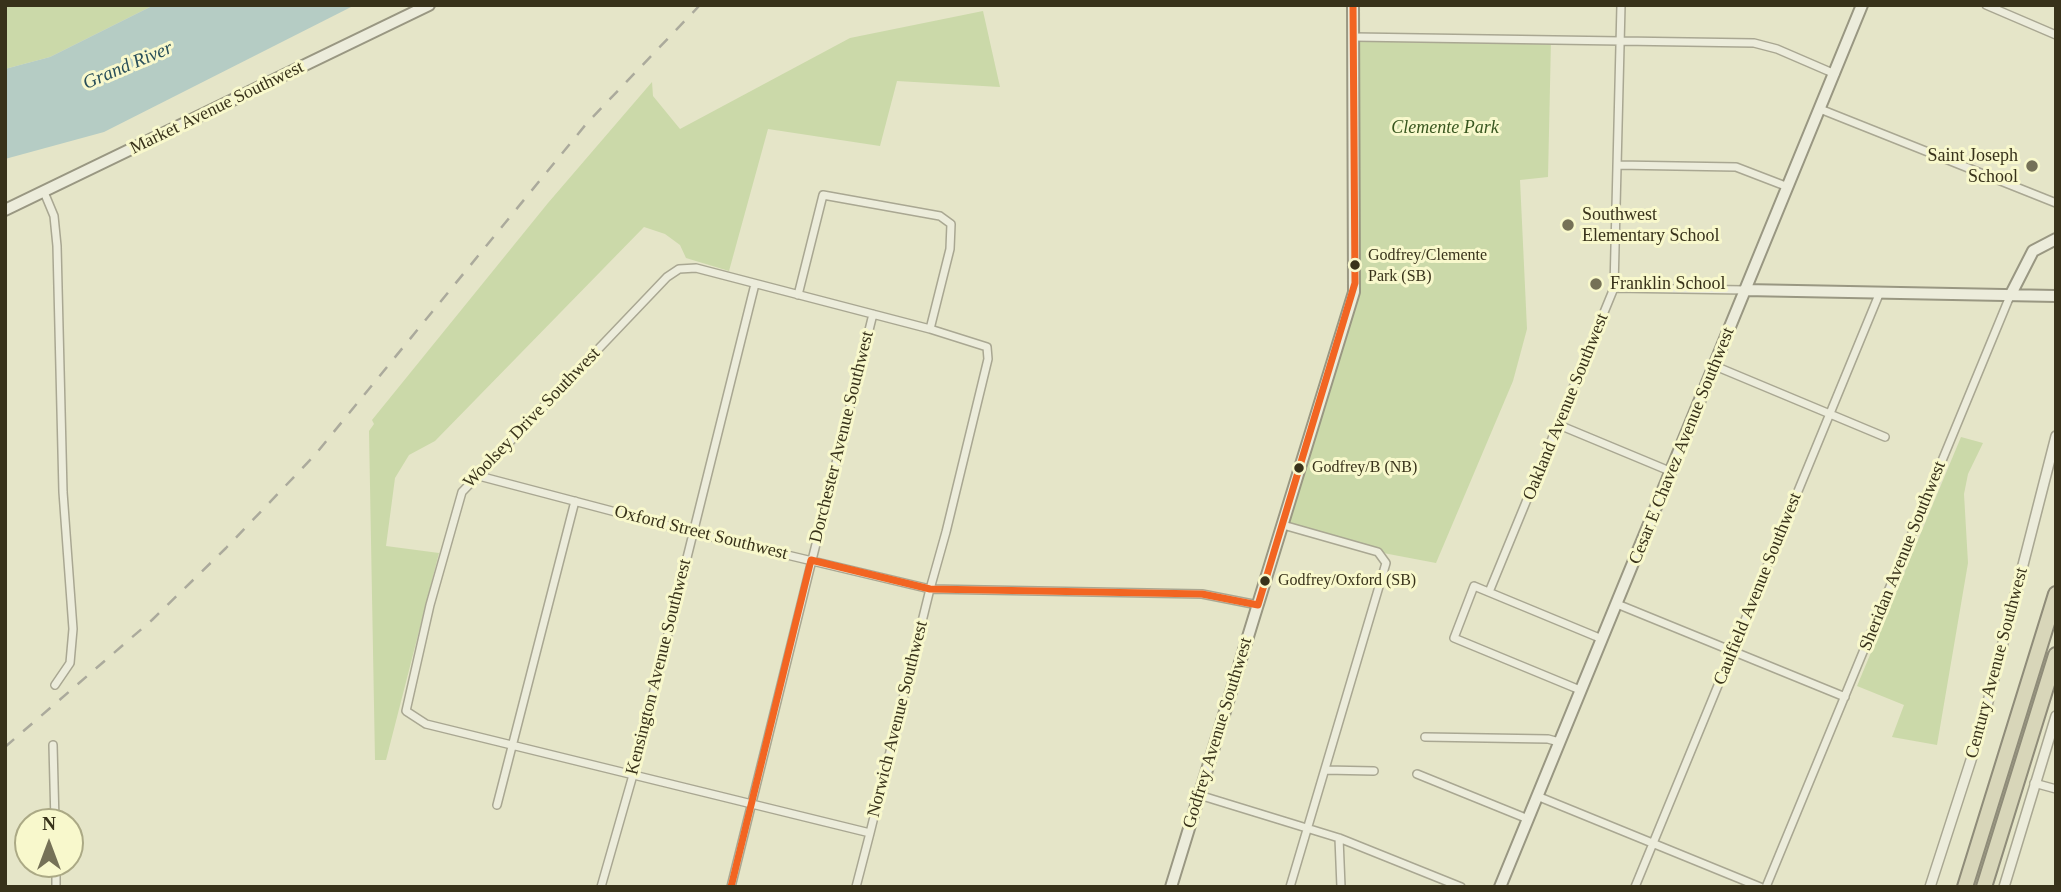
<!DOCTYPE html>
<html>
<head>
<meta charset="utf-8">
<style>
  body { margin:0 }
  #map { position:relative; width:2061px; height:892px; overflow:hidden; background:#e5e5c8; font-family:"Times New Roman",serif }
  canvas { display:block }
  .frame { position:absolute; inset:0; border:7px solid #38321a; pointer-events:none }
  .north { position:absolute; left:14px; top:808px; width:70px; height:70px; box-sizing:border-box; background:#f8f8cc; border:2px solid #aba985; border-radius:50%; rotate:0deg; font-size:19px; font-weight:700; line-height:28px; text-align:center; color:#38321a }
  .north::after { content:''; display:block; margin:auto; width:24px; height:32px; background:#757157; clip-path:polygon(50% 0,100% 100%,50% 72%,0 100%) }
</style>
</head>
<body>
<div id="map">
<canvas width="2061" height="892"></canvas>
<div class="frame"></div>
<div class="north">N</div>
</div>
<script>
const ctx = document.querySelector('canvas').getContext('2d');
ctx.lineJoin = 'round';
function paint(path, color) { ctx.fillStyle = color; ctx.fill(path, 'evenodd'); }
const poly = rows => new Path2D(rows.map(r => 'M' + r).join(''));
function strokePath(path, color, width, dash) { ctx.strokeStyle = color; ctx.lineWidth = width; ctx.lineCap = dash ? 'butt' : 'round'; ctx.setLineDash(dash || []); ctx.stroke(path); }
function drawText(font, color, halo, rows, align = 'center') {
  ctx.font = font + ' "Times New Roman",serif'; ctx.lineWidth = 6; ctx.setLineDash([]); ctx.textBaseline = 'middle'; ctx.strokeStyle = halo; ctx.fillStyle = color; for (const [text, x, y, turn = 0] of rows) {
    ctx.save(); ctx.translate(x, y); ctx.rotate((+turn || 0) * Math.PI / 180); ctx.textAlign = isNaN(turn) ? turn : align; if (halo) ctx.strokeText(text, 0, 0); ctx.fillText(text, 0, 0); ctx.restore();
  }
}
paint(poly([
  [5,5,154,5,50,57,5,69],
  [983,11,1000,87,897,81,880,146,768,129,729,271,686,258,680,245,665,234,644,227,435,441,409,455,395,478,386,546,439,553,386,760,375,760,369,431,374,424,372,420,548,203,652,82,653,96,680,129,850,38],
  [1354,37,1551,40,1548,177,1520,180,1527,329,1513,381,1436,563,1378,552,1283,525,1354,292],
  [1961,437,1983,443,1968,474,1964,494,1968,563,1937,745,1892,737,1904,705,1857,686]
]), '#cbd9a9');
paint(poly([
  [154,5,355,5,104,132,5,159,5,69,50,57]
]), '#b5ccc4');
const minor = poly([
  [1986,5,2056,35],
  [1354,37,1754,43,1777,49,1835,74],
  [1820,109,2056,203],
  [1617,165,1736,167,1788,187],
  [44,192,54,216,57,246,63,492,73,629,70,663,55,685],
  [1614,288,1745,290],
  [798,295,823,195,940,216,951,224,950,249,930,329],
  [1715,366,1885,437],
  [1559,425,1672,472],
  [479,476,703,535,930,589,1202,594,1258,605],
  [1283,525,1378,552,1386,563,1290,887],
  [1489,592,1614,288,1621,5],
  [1617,604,1845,697],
  [1580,690,1454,638,1474,586,1602,639],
  [1425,737,1548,739,1559,742],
  [53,745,55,822],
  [1325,770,1374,771],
  [1417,774,1528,819],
  [2034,783,2056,789],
  [1199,795,1339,838,1461,887],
  [1537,796,1760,887],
  [497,805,575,501],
  [1339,838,1341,887],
  [56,864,56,887],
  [601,887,633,775,755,284],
  [731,887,873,314],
  [856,887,870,833,930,589,946,532,988,359,987,347,930,329,696,268,679,269,667,277,462,492,430,605,406,711,426,724,870,833],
  [1635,887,1880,292],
  [1766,887,2010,296]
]);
const tertiary = poly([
  [1930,887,1981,729,2056,436],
  [2004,887,2056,716]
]);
const secondary = poly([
  [5,210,429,5],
  [1745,290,2056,296],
  [2010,296,2033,251,2056,239],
  [1171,887,1354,292,1353,5],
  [1500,887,1862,5]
]);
const motorway = poly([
  [1965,887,2056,594],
  [1984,887,2056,655]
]);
strokePath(minor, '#a9a792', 10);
strokePath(tertiary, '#a9a792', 12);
strokePath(secondary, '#999782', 14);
strokePath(motorway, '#8f8c79', 18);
strokePath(minor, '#ececdb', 7);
strokePath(tertiary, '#ececdb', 9);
strokePath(secondary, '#ececdb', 10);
strokePath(motorway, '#d8d6b9', 14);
strokePath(poly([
  [5,747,152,620,226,548,314,456,587,123,700,5]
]), '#abaa9c', 2.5, [12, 12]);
strokePath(poly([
  [731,887,811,560,930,589,1202,594,1258,605,1355,283,1353,5]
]), '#f26522', 7);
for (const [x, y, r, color] of [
  [2032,166,7,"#757157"],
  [1568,225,7,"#757157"],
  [1355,265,6,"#38321a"],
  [1596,284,7,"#757157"],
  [1299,468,6,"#38321a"],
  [1265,581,6,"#38321a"]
]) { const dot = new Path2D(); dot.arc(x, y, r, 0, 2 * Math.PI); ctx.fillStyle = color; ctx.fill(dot); strokePath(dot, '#f8f8cc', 2.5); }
drawText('16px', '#38321a', '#f8f8cc', [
  ["Godfrey/Clemente",1368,256],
  ["Park (SB)",1368,277],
  ["Godfrey/B (NB)",1312,468],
  ["Godfrey/Oxford (SB)",1278,581]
], 'left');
drawText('18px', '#38321a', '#f8f8cc', [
  ["Market Avenue Southwest",217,108,-26],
  ["Oakland Avenue Southwest",1566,407,-68],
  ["Woolsey Drive Southwest",532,418,-46],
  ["Dorchester Avenue Southwest",842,437,-76],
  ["Cesar E Chavez Avenue Southwest",1682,446,-68],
  ["Oxford Street Southwest",701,533,14],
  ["Sheridan Avenue Southwest",1903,556,-68],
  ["Caulfield Avenue Southwest",1758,589,-68],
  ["Century Avenue Southwest",1997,663,-75],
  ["Kensington Avenue Southwest",659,667,-76],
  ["Norwich Avenue Southwest",898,719,-76],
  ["Godfrey Avenue Southwest",1218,733,-73]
]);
drawText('italic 18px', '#38561f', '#f8f8cc', [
  ["Clemente Park",1445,128]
]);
drawText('18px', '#38321a', '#f8f8cc', [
  ["Saint Joseph",2018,156,"right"],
  ["School",2018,177,"right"],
  ["Southwest",1582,215],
  ["Elementary School",1582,236],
  ["Franklin School",1610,284]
], 'left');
drawText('italic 19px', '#284e59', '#f8f8cc', [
  ["Grand River",128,66,-23]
]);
</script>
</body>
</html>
